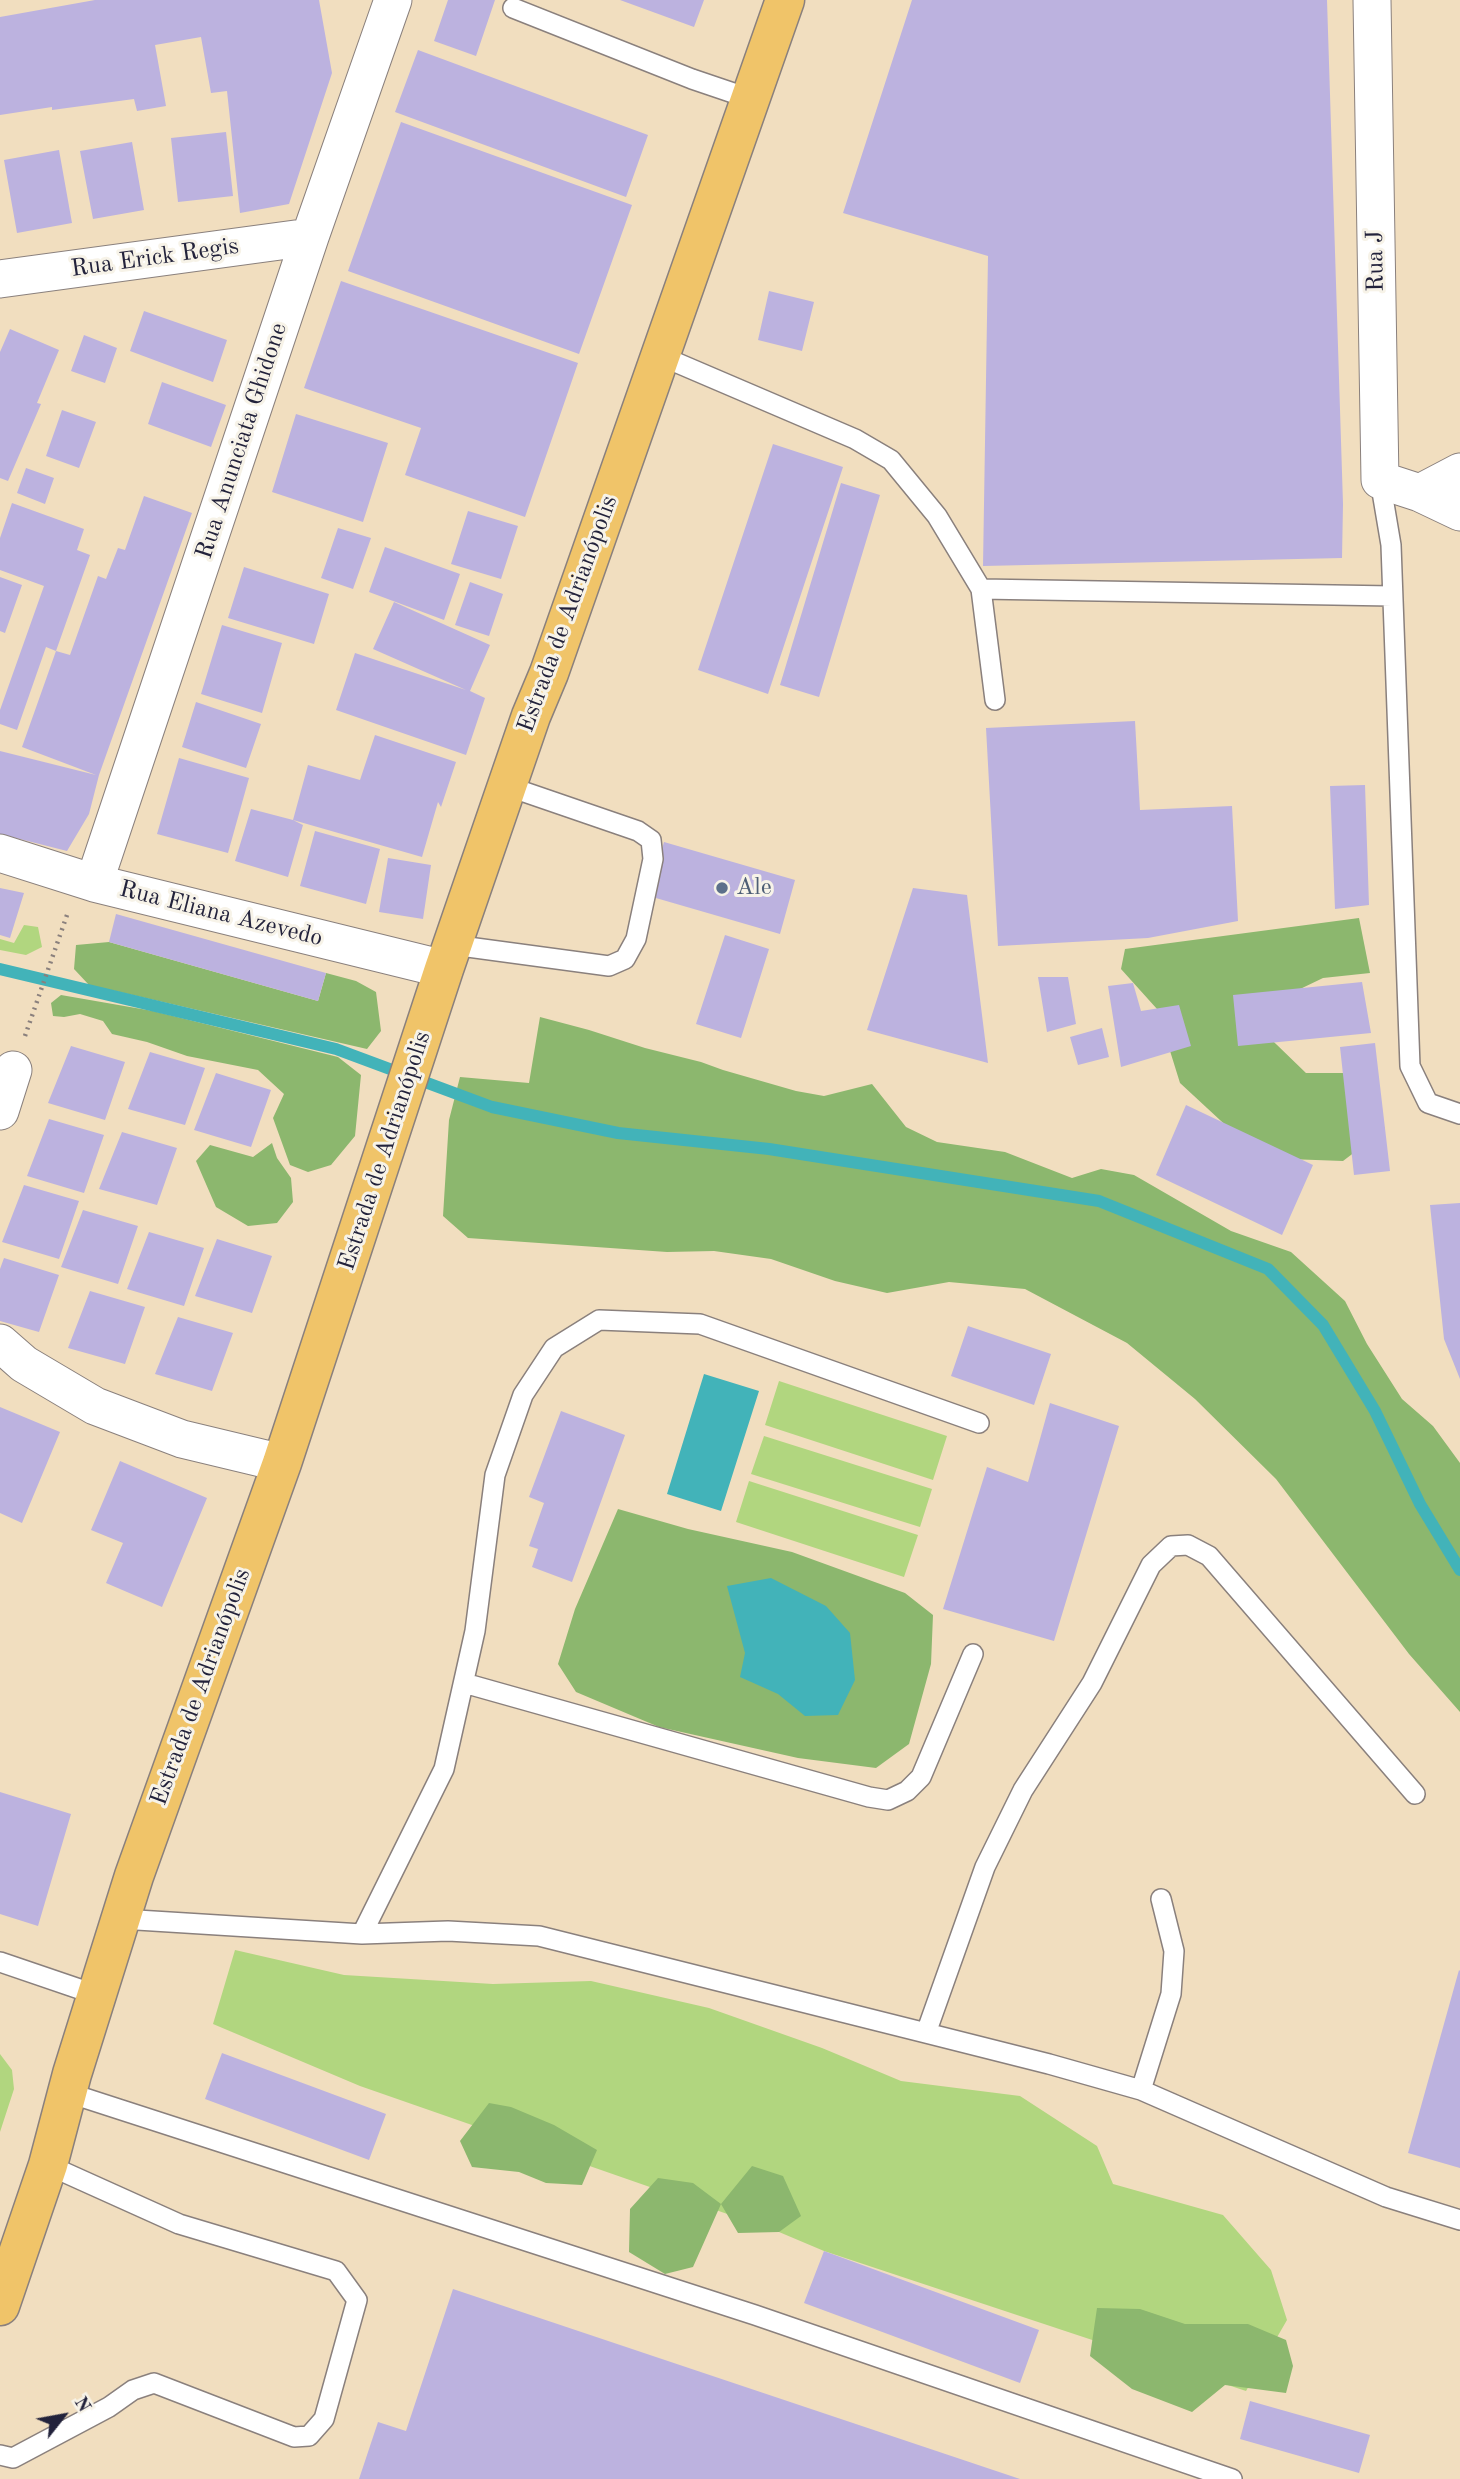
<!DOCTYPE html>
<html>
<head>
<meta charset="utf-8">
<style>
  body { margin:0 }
  #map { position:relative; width:1460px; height:2479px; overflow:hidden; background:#f1debf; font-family:"Old Standard TT",serif }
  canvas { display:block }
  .north { position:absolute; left:28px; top:2381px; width:70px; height:70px; -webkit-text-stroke:5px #f7f3e8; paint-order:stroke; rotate:59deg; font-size:19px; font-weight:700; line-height:28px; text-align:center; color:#22223b }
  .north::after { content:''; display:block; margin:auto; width:24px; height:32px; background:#22223b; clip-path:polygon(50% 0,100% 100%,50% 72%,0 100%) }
</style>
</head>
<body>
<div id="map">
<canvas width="1460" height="2479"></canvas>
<div class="north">N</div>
</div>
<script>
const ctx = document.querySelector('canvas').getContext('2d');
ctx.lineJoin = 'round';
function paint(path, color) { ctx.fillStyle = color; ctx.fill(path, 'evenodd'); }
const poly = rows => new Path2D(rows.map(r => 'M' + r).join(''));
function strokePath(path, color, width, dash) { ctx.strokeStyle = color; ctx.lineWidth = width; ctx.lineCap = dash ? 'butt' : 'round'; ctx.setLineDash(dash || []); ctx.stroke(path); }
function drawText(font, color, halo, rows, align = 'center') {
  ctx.font = font + ' "Old Standard TT",serif'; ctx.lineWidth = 6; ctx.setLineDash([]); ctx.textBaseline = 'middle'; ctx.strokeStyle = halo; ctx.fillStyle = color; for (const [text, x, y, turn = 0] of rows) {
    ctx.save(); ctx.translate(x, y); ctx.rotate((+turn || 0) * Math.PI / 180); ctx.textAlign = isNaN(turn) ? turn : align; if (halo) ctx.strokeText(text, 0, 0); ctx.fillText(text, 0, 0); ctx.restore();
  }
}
paint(poly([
  [24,925,38,927,42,947,26,955,0,950,0,939,14,943],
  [779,1381,947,1436,933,1480,765,1425],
  [764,1436,932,1489,920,1527,751,1474],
  [749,1481,918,1535,904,1577,736,1522],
  [235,1950,344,1975,493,1984,591,1981,709,2008,822,2048,901,2081,1020,2096,1097,2146,1113,2184,1223,2215,1271,2270,1287,2320,1246,2391,824,2251,779,2232,360,2086,213,2024],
  [0,2054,12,2070,14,2089,0,2132]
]), '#b1d67f');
paint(poly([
  [1359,918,1370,973,1323,978,1246,1015,1306,1073,1364,1073,1385,1129,1343,1161,1261,1158,1180,1083,1157,1009,1121,969,1125,949],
  [109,942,318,1001,326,973,356,981,376,992,381,1031,367,1049,89,985,74,969,76,945],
  [61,995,153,1011,338,1057,361,1075,355,1136,331,1165,308,1172,290,1165,273,1118,284,1094,258,1070,187,1056,147,1042,112,1034,103,1021,80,1014,64,1017,53,1016,51,1003],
  [540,1017,589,1030,645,1048,701,1062,723,1070,796,1091,824,1096,872,1084,906,1127,937,1142,1005,1152,1072,1178,1101,1169,1134,1175,1231,1231,1291,1252,1345,1301,1367,1344,1402,1399,1433,1426,1460,1463,1460,1712,1409,1654,1276,1479,1195,1399,1127,1343,1025,1289,949,1282,887,1293,835,1281,771,1259,714,1251,667,1252,468,1238,443,1216,449,1120,460,1077,529,1083],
  [272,1143,277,1158,291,1178,293,1202,277,1223,248,1226,216,1207,196,1161,210,1145,253,1157],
  [618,1509,688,1529,792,1552,905,1593,933,1615,931,1664,909,1744,876,1768,798,1758,659,1727,576,1692,558,1664,575,1609],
  [489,2103,511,2107,554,2125,597,2150,582,2185,546,2183,519,2172,472,2167,460,2141],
  [752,2166,783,2176,801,2216,779,2232,738,2233,721,2204,693,2267,665,2274,629,2252,630,2209,658,2178,693,2183,721,2204],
  [1097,2308,1140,2309,1185,2324,1248,2324,1286,2340,1293,2366,1286,2393,1225,2385,1192,2412,1132,2389,1090,2356]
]), '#8cb76e');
paint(poly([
  [704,1374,759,1391,721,1511,667,1494],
  [771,1578,826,1606,850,1633,855,1680,838,1715,805,1716,778,1694,740,1677,745,1653,727,1586]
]), '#42b3b9');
strokePath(poly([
  [0,969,336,1049,492,1107,618,1133,769,1149,1099,1201,1268,1269,1323,1325,1375,1411,1420,1504,1460,1570]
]), '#42b3b9', 12);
paint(poly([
  [95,0,319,0,332,73,289,204,240,213,227,91,211,93,201,37,155,45,166,106,137,111,134,99,52,110,52,107,0,115,0,17],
  [448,0,495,0,476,56,434,41],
  [620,0,704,0,694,27],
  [912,0,1327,0,1343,504,1342,558,983,566,988,256,843,213],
  [418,50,648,135,626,197,395,112],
  [401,122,632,205,579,354,348,271],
  [226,132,233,196,178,202,171,138],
  [132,142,144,210,93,219,80,151],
  [59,150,72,223,17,233,4,160],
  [341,281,578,363,525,517,405,475,421,428,304,388],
  [769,291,814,302,802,351,758,340],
  [144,311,227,340,213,382,130,351],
  [10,329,59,350,37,403,41,404,8,481,0,478,0,352],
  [84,335,117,348,105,383,71,371],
  [162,382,226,405,211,447,148,424],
  [62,410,96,422,79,468,46,456],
  [296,414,388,443,363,522,272,492],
  [773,444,843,467,768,694,698,670],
  [26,468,54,478,45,504,17,493],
  [841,483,880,495,819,697,780,685],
  [144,496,192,513,99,775,89,814,67,851,0,834,0,751,96,775,22,747,56,651,70,655,98,576,106,579,118,548,125,550],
  [12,503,84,529,77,550,90,555,56,651,46,647,17,730,0,724,0,710,44,586,0,570,0,538],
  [468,511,518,526,501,579,451,564],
  [338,528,371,538,353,589,321,578],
  [385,547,460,574,444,620,369,592],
  [244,567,329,594,314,644,228,618],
  [0,577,22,585,5,633,0,631],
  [470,582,503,594,489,636,455,625],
  [394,602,490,645,470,691,485,698,466,755,336,710,355,653,466,690,373,649],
  [222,625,282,643,262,713,201,694],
  [196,702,261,724,246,768,182,747],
  [1135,721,1140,810,1232,806,1238,921,1148,938,998,946,986,728],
  [375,735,456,762,441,807,438,802,422,857,293,820,303,825,288,877,235,861,251,809,293,820,308,765,360,780],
  [179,758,249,778,228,853,157,834],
  [1365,785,1369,905,1335,909,1330,786],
  [315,831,380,849,366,904,300,886],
  [664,842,795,880,780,934,649,896],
  [388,858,431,865,423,919,379,912],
  [0,888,24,893,10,938,0,935],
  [913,888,967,895,988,1063,867,1030],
  [116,914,326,973,318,1001,109,942],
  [725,935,769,949,741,1038,696,1024],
  [1038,977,1068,977,1076,1024,1047,1032],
  [1362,982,1371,1033,1238,1046,1233,995],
  [1133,983,1141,1011,1179,1005,1191,1046,1121,1067,1108,986],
  [1102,1028,1109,1057,1078,1065,1070,1037],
  [1375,1043,1390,1171,1354,1175,1340,1047],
  [71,1046,125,1062,105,1120,48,1103],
  [150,1052,205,1068,185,1125,128,1109],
  [216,1073,271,1090,251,1147,194,1130],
  [1186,1105,1313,1165,1282,1235,1156,1175],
  [49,1119,104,1135,84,1193,27,1176],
  [122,1132,177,1148,157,1205,99,1189],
  [24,1185,79,1201,59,1259,2,1242],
  [1460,1203,1460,1379,1444,1339,1430,1205],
  [83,1210,138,1226,118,1284,61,1267],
  [149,1232,204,1248,184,1306,127,1289],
  [217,1239,272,1256,252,1313,195,1296],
  [4,1258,59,1275,39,1332,0,1321,0,1269],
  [90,1291,145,1307,125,1364,68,1348],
  [178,1317,233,1333,212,1391,155,1374],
  [968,1326,1051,1354,1034,1405,951,1376],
  [1050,1403,1119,1426,1054,1641,943,1609,987,1467,1028,1482],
  [0,1407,60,1432,22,1523,0,1513],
  [561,1411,625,1435,572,1582,532,1567,538,1549,529,1546,544,1503,529,1497],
  [120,1461,207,1498,162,1607,106,1583,123,1543,91,1530],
  [0,1792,71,1814,38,1926,0,1914],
  [1459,1970,1460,1971,1460,2168,1408,2153],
  [222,2053,386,2114,369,2160,205,2099],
  [824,2251,1039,2330,1020,2383,804,2303],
  [453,2289,1020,2479,359,2479,378,2422,406,2431],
  [1250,2401,1370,2435,1359,2473,1240,2439]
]), '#bcb2df');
const lane = poly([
  [513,8,692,79,751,99],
  [661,356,855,439,891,460,937,516,981,589,1392,596],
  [1380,480,1391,545,1410,1066,1428,1103,1460,1114],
  [981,589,995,700],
  [453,945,609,966,625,959,636,939,653,859,651,840,638,831,507,786],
  [464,1683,869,1797,888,1800,907,1791,921,1777,973,1654],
  [121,1919,362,1934,448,1931,539,1936,926,2033,985,1867,1023,1790,1092,1683,1151,1565,1171,1546,1188,1545,1209,1556,1415,1794],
  [362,1934,444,1769,475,1631,495,1475,523,1395,554,1348,599,1320,700,1324,979,1423],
  [0,1962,97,1995],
  [926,2033,1049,2064,1141,2090,1386,2197,1460,2220],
  [1141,2090,1171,1994,1174,1951,1161,1899],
  [66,2092,755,2315,1232,2479],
  [0,2455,13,2458,109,2407,133,2390,154,2383,294,2437,309,2436,324,2419,357,2300,336,2271,179,2224,48,2165]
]);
const street = poly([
  [1372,0,1380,480,1420,493],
  [0,279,310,237],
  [1460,472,1420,493,1460,512],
  [0,853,94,883,444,969],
  [94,883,310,237,393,0],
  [0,1111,13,1070],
  [0,1343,24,1364,95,1406,182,1439,282,1463]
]);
const primary = poly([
  [0,2306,48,2165,72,2074,134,1876,282,1463,444,969,531,716,549,673,785,0]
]);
strokePath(lane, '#8a807d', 22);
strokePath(street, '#8a807d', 39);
strokePath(primary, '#8a807d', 41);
strokePath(poly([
  [25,1036,67,915]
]), '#8a807d', 4.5, [2, 5]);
strokePath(lane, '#fff', 19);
strokePath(street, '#fff', 37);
strokePath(primary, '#f0c469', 38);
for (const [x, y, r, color] of [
  [722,888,7,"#5c6f8a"]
]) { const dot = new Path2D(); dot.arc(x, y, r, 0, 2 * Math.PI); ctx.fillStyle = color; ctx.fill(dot); strokePath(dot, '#f7f3e8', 2.5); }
drawText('24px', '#22223b', '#f7f3e8', [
  ["Rua Erick Regis",155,258,-8],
  ["Rua J",1376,261,-91],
  ["Rua Anunciata Ghidone",242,441,-72],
  ["Estrada de Adrianópolis",568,614,-70],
  ["Rua Eliana Azevedo",221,914,14],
  ["Estrada de Adrianópolis",385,1151,-72],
  ["Estrada de Adrianópolis",201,1687,-70]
]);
drawText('24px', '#4e5e75', '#f7f3e8', [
  ["Ale",736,888]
], 'left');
</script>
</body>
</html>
